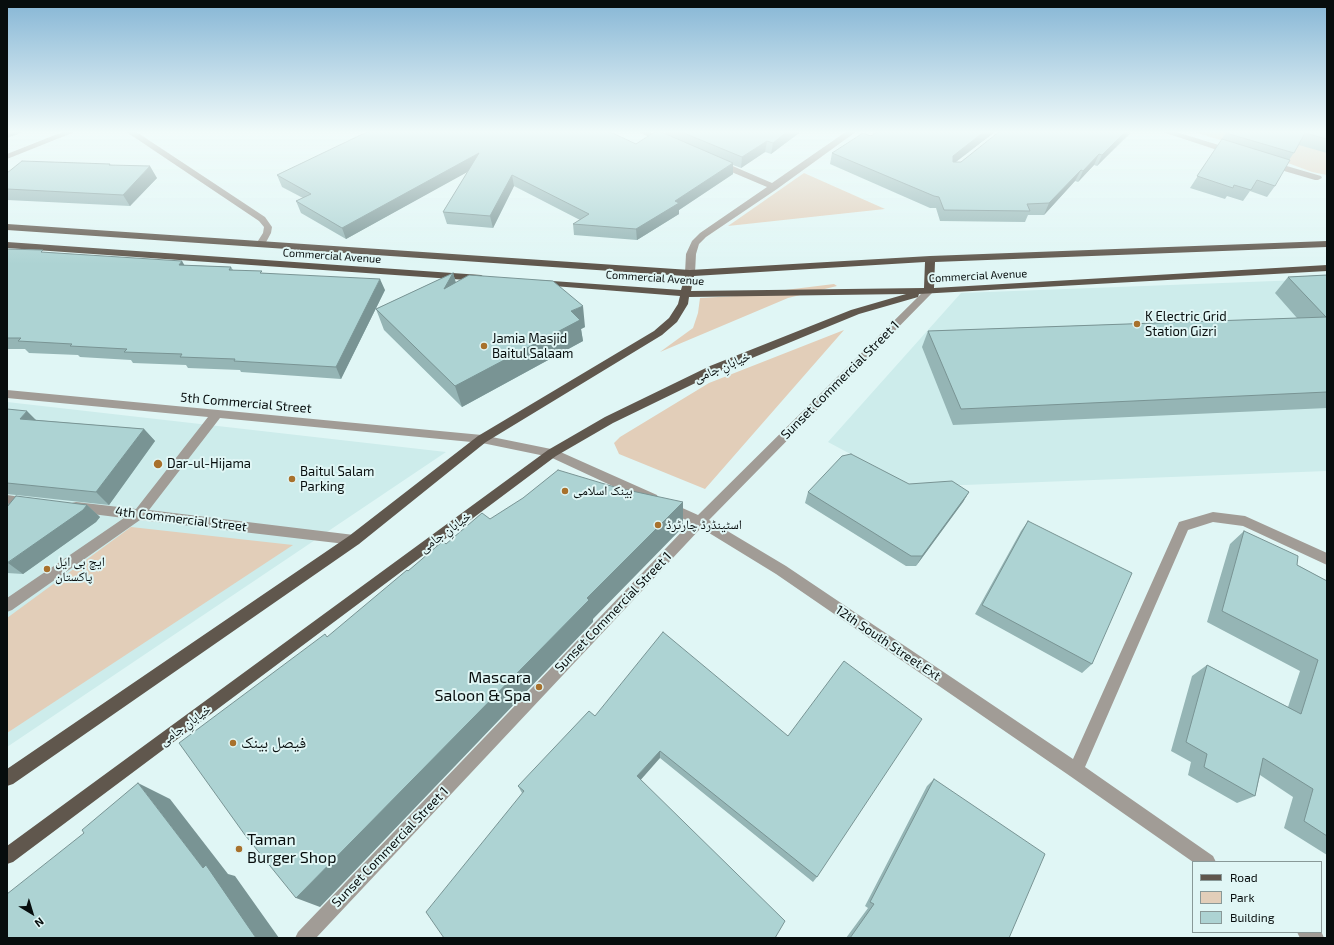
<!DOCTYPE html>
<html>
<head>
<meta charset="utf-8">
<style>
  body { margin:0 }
  #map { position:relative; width:1334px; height:945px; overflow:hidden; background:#e0f6f5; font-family:"Exo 2",sans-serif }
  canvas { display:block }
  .frame { position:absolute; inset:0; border:8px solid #070d0d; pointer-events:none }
  .legend { position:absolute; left:1192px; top:861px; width:130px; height:72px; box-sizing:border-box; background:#e0f6f5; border:1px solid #899998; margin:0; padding:5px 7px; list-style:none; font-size:12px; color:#070d0d }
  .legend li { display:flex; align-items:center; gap:8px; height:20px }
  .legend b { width:20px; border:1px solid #899998 }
  .north { position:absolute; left:12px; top:893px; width:40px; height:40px; -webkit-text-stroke:3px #e0f6f5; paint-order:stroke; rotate:142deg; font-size:11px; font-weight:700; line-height:16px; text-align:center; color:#070d0d }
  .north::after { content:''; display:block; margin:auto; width:14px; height:18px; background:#070d0d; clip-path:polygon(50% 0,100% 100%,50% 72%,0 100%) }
</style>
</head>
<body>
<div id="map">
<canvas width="1334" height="945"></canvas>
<div class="frame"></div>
<ul class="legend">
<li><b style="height:5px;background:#60574d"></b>Road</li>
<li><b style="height:11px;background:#e2ceb9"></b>Park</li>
<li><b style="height:11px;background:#add3d3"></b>Building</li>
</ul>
<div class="north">N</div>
</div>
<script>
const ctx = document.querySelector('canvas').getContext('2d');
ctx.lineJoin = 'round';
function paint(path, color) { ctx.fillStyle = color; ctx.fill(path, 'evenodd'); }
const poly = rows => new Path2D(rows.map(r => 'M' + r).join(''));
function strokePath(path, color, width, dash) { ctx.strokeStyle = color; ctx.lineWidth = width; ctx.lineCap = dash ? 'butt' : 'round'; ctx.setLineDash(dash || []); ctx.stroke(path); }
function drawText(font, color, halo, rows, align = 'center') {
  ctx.font = font + ' "Exo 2","Noto Naskh Arabic",sans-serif'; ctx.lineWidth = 4; ctx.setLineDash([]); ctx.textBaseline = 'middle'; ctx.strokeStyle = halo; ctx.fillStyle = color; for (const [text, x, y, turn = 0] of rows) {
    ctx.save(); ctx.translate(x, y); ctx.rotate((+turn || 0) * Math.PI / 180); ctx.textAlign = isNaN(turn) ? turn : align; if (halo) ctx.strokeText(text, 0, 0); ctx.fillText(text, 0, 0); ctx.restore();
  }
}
paint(poly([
  [1327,279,1327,471,912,487,828,442,961,293],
  [7,402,446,452,7,747]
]), '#cdeceb');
paint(poly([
  [1191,131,1327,131,1327,175,1312,172,1256,151],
  [804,173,885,209,728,226],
  [834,284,837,286,788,298,660,352,693,328,698,313,700,298,736,296],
  [844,330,705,489,619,454,614,443,620,437,709,383],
  [131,527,293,545,7,733,7,618]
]), '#e2ceb9');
paint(poly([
  [65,131,77,131,7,159,7,154,65,131],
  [125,131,135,131,265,217,272,227,271,233,264,246,261,247,256,244,263,233,264,227,259,221,125,131],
  [637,131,648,131,668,141,664,143,661,143,637,131],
  [847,131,857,131,777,189,706,237,699,244,696,254,695,273,690,276,687,275,685,273,686,254,692,241,700,233,767,187,715,165,715,161,721,161,772,183,847,131],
  [1160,131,1173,131,1235,150,1236,152,1235,154,1229,154,1160,131],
  [1267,162,1273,162,1321,176,1322,178,1318,180,1315,180,1267,166,1267,162],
  [929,288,934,291,932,293,709,520,786,566,1073,759,1179,522,1213,512,1245,516,1327,553,1327,565,1243,526,1213,522,1188,530,1085,767,1213,856,1216,862,1193,862,1070,776,776,574,701,528,316,938,295,938,298,932,691,522,665,511,663,507,665,503,669,502,698,515,926,289,929,288],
  [7,390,482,435,556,450,657,495,659,499,657,503,653,504,649,503,550,457,482,443,220,418,149,510,354,535,359,536,360,540,359,544,354,545,140,520,12,610,7,612,7,598,124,518,76,512,72,511,70,507,72,503,76,502,136,509,208,417,7,398,7,390],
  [7,495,27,498,31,499,33,503,31,507,27,508,7,505,7,495],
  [1297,932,1321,931,1324,938,1300,938,1297,932]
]), '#a19c96');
paint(poly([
  [7,224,690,270,930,256,1327,241,1327,247,935,262,934,288,1327,265,1327,271,919,294,918,297,859,314,718,372,613,423,556,456,13,862,7,864,7,846,548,450,605,417,710,366,851,310,906,294,689,297,688,304,677,322,662,335,486,442,359,544,13,784,7,786,7,769,349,536,478,436,654,331,669,318,678,304,680,296,541,285,538,284,536,282,538,280,681,290,685,276,7,230,7,224],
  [925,262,924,288,691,291,694,276,925,262],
  [7,242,481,275,486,278,481,281,7,248,7,242]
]), '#60574d');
paint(poly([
  [665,131,799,131,799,133,771,154,765,152,741,168,733,165,733,174,679,210,679,214,637,240,574,235,573,224,580,220,514,186,493,228,447,224,443,212,468,171,346,239,301,213,296,201,303,198,282,187,277,175,636,144,665,134],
  [878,131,996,131,956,162,961,162,1131,133,1097,166,1094,165,1078,182,1075,181,1044,215,1028,215,1025,222,940,221,936,208,930,208,830,164,832,153,871,136],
  [1227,131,1327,131,1327,153,1299,145,1289,160,1275,186,1267,197,1250,191,1243,201,1227,196,1225,199,1190,188],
  [110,164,111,165,157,178,130,206,7,200,7,173],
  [7,249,184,265,231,267,233,270,263,273,385,290,341,379,241,372,240,370,188,368,186,365,133,363,131,360,80,357,78,355,29,353,25,349,7,349],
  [453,273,456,283,585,327,581,329,583,341,462,407,384,330,376,309],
  [1327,275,1327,408,953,425,922,347,928,331,1297,318,1275,293,1288,277],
  [7,409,36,420,144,429,155,441,109,505,7,494],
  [909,484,969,492,963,502,916,566,906,566,805,503,808,492],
  [7,502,9,504,87,505,100,517,96,522,23,574,7,573],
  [1028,521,1092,664,1082,673,975,614,1021,531],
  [1244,531,1297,565,1327,581,1327,855,1284,828,1293,797,1260,775,1255,796,1237,803,1188,775,1191,762,1171,751,1192,676,1207,665,1288,707,1300,671,1207,622,1230,544],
  [595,716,788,736,817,877,813,882,660,758,523,793,522,793,518,786],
  [934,779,1009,938,846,938,868,908,865,906,927,786]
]), '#95b5b5');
paint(poly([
  [7,131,26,131,7,138],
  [788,131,799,131,799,133,771,154,773,143],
  [985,131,996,131,949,167,953,156],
  [1126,131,1131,131,1097,166,1102,155],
  [767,141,765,152,741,168,742,157],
  [479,153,482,164,346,239,342,228],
  [1099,154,1094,165,1078,182,1083,171],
  [733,163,733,174,679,210,679,214,637,240,636,229,675,201],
  [150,166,157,178,130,206,123,195],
  [1081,170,1075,181,1044,215,1049,203],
  [512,175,514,186,493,228,490,216],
  [182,261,189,273,179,265],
  [453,273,459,294,444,289],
  [380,279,385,290,341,379,336,367],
  [583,306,585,327,581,329,583,341,462,407,455,386,571,311],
  [27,411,40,424,20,419],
  [144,429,155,441,109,505,96,492],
  [969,492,963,502,916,566,922,556],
  [683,502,683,527,593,619,593,622,320,907,296,898,587,598],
  [87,505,100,517,96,522,23,574,8,563],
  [660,751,660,758,638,783,637,776],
  [138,783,170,799,228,874,235,876,279,938,256,938]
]), '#799494');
const building = poly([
  [369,131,608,131,636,144,656,131,659,131,733,163,675,201,679,203,636,229,573,224,589,214,512,175,490,216,443,212,479,153,342,228,296,201,311,194,277,175,369,131],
  [679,131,788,131,773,143,767,141,742,157,679,131],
  [878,131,985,131,953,156,953,162,961,162,1000,131,1126,131,1102,155,1099,154,1083,171,1081,170,1049,203,1027,204,1030,211,944,210,939,197,934,196,832,153,863,133,871,136,878,131],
  [1227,131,1327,131,1327,139,1305,133,1294,153,1226,133,1227,131],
  [1222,139,1290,160,1275,186,1257,180,1251,190,1234,185,1233,188,1197,176,1222,139],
  [22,161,110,164,109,165,150,166,123,195,7,189,7,173,22,161],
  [7,249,43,250,41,252,182,261,179,265,231,267,229,270,262,271,260,273,380,279,336,367,234,361,235,359,180,357,182,354,124,352,127,349,70,346,72,344,18,341,21,338,7,338,7,249],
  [453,273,444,289,469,275,553,281,583,306,571,311,580,320,455,386,376,309,453,273],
  [1327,275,1327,392,961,409,928,331,1326,317,1288,277,1327,275],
  [7,409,27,411,20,419,144,429,96,492,7,483,7,409],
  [851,454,909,484,952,481,969,492,922,556,911,556,808,492,842,456,851,454],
  [558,470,618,488,683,502,587,598,589,600,296,898,245,835,179,743,325,634,327,637,407,570,408,571,443,541,446,544,482,513,490,519,523,498,558,470],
  [16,496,87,505,83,510,7,563,7,507,16,496],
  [1028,521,1132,573,1092,664,982,605,1028,521],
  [1244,531,1298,556,1297,565,1327,581,1327,836,1304,821,1313,789,1263,758,1255,796,1204,767,1207,754,1186,742,1207,665,1301,714,1318,660,1222,611,1244,531],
  [663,632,788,736,844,661,922,719,817,877,660,751,637,776,785,921,775,938,444,938,426,912,524,791,518,786,589,711,595,716,663,632],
  [934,779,1045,854,1009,938,850,938,874,904,870,902,934,779],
  [138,783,203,868,206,865,256,938,7,938,7,894,84,833,82,830,138,783]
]);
paint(building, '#add3d3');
strokePath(building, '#799494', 1);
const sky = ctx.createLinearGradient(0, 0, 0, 264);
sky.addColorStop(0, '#86b6d5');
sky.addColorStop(0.5, '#f1fbfa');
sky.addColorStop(1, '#f1fbfa00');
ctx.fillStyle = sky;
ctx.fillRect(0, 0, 1334, 264);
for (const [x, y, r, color] of [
  [1137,324,4,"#a8712c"],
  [484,346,4,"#a8712c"],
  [158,464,5,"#a8712c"],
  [292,479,4,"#a8712c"],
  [565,491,4,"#a8712c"],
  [658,525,4,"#a8712c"],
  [47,569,4,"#a8712c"],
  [539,687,4,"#a8712c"],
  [233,743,4,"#a8712c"],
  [239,849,4,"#a8712c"]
]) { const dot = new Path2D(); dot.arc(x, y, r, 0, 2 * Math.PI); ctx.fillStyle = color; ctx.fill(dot); strokePath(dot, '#e0f6f5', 1.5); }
drawText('11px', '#070d0d', '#e0f6f5', [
  ["Commercial Avenue",332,256,4],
  ["Commercial Avenue",978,276,-3],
  ["Commercial Avenue",655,278,4]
]);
drawText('13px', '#070d0d', '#e0f6f5', [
  ["K Electric Grid",1145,317],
  ["Station Gizri",1145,332],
  ["Jamia Masjid",492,339],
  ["Baitul Salaam",492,354],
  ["Dar-ul-Hijama",167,464],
  ["Baitul Salam",300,472],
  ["Parking",300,487],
  ["بینک اسلامی",573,491],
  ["اسٹینڈرڈ چارٹرڈ",666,525],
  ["ایچ بی ایل",55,562],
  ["پاکستان",55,577]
], 'left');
drawText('13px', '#070d0d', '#e0f6f5', [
  ["خیابانِ جامی",722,367,-23],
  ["Sunset Commercial Street 1",840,380,-45],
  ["5th Commercial Street",246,403,5],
  ["4th Commercial Street",181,519,7],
  ["خیابانِ جامی",445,532,-36],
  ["Sunset Commercial Street 1",613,612,-46],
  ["12th South Street Ext",888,643,34],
  ["خیابانِ جامی",185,725,-36],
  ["Sunset Commercial Street 1",390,847,-46]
]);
drawText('16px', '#070d0d', '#e0f6f5', [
  ["Mascara",531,678,"right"],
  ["Saloon & Spa",531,696,"right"],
  ["فیصل بینک",241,743],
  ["Taman",247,840],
  ["Burger Shop",247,858]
], 'left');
</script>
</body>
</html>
